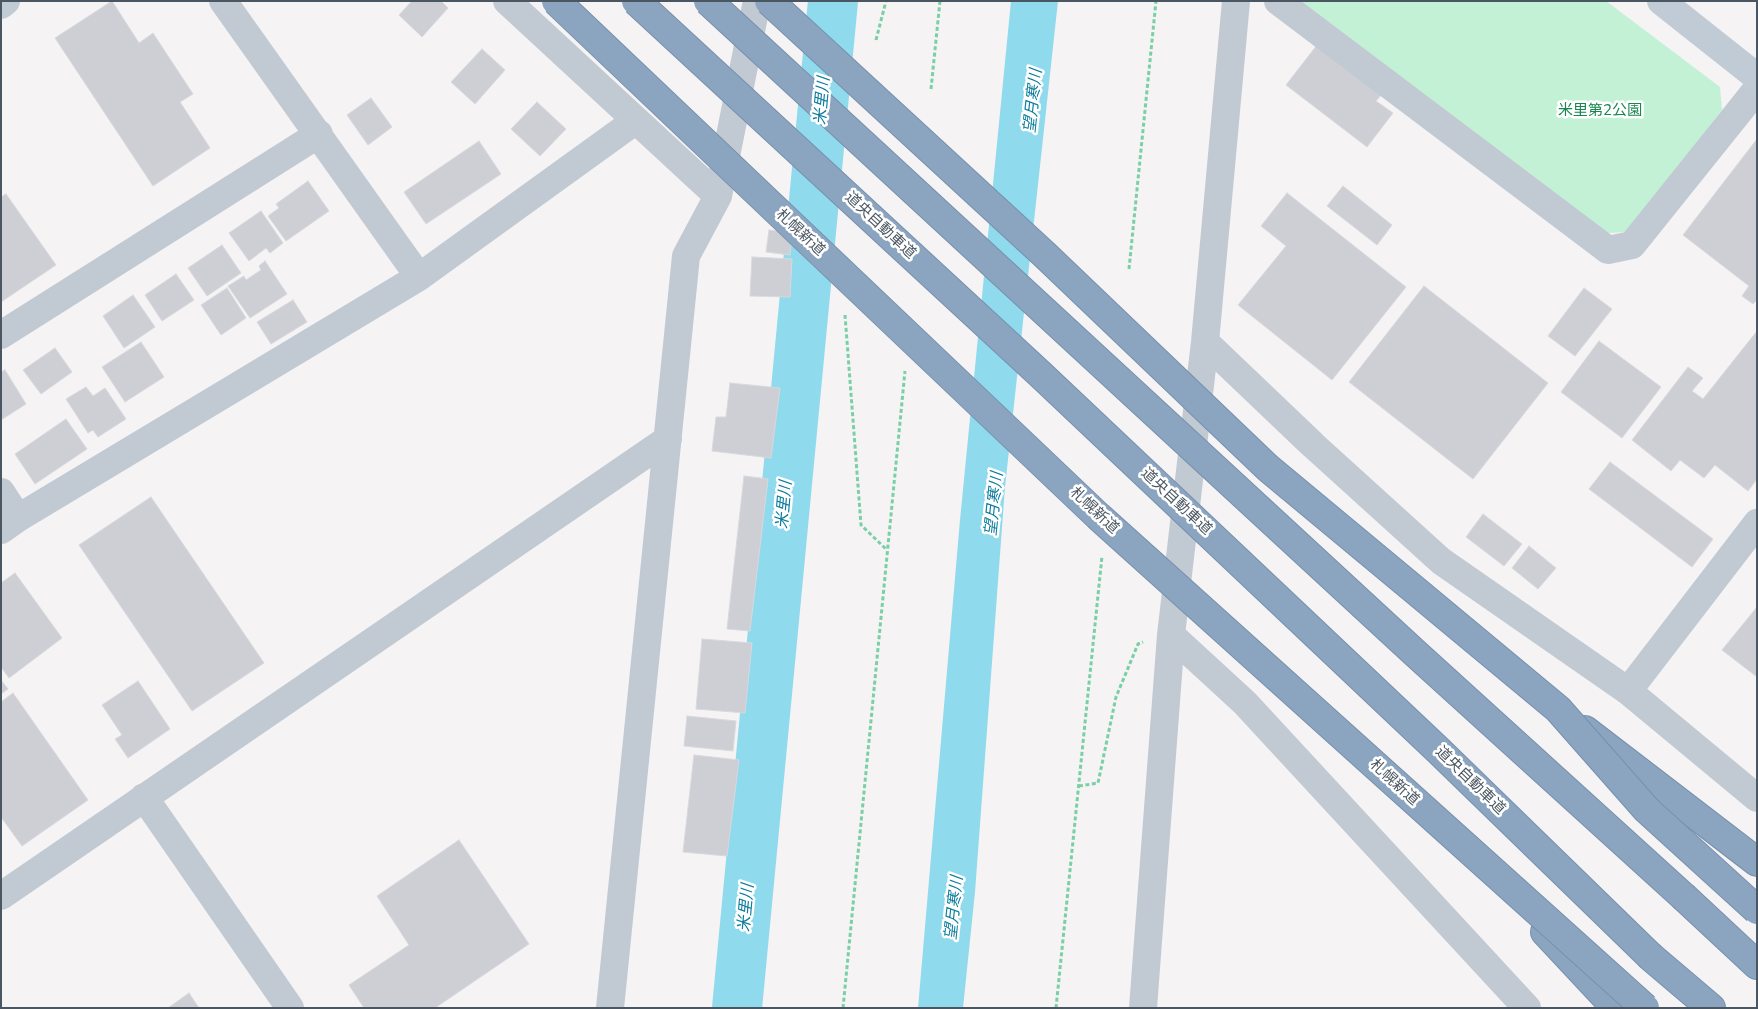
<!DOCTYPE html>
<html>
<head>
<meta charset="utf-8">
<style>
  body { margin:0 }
  #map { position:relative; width:1758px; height:1009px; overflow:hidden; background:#f5f3f3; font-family:"Nunito Sans",sans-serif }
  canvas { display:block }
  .frame { position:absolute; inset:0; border:2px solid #4a5661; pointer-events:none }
</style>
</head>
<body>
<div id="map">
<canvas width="1758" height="1009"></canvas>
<div class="frame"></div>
</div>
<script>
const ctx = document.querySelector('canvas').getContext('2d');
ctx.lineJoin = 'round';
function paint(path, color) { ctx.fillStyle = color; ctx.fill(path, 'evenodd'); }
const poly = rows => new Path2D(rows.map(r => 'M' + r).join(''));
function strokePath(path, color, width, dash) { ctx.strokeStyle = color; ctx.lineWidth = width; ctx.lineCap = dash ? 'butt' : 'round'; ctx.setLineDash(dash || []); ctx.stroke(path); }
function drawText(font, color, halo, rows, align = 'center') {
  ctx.font = font + ' "Nunito Sans","Noto Sans JP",sans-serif'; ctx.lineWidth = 5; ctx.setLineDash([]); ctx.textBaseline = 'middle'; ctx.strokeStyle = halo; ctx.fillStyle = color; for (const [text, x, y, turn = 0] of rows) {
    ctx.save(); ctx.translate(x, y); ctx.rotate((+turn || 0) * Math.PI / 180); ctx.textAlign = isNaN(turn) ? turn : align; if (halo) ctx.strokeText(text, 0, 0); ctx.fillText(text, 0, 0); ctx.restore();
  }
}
paint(poly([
  [1301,1,1606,1,1720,87,1722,110,1627,232,1608,233]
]), '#c3f1d5');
paint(poly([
  [1011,1,1058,1,1005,487,975,892,963,1008,918,1008,960,520]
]), '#90daee');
strokePath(poly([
  [737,1008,833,1]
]), '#90daee', 50);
const building = poly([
  [112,1,139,43,153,33,193,94,180,102,210,148,153,186,55,38,112,1],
  [412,1,441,1,448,8,422,37,399,15,412,1],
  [1317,45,1382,94,1376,101,1393,113,1367,147,1286,85,1317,45],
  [482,49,505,70,475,104,451,82,482,49],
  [371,98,392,127,368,145,347,115,371,98],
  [537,102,566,129,540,156,511,129,537,102],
  [1757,139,1757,300,1753,304,1742,296,1749,286,1683,235,1757,139],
  [479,141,501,174,426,224,404,192,479,141],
  [308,181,329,211,286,241,268,216,279,208,276,204,308,181],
  [1343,186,1392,225,1377,245,1327,206,1343,186],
  [1287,193,1406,287,1332,380,1238,305,1286,246,1261,226,1287,193],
  [6,194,56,265,1,302,1,197,6,194],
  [261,211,283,243,270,253,266,248,249,261,229,233,261,211],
  [769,230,792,233,790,255,766,252,769,230],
  [222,245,241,273,207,296,188,268,222,245],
  [752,257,792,259,790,297,750,296,752,257],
  [265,261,287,294,250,318,228,286,244,276,246,280,261,270,259,266,265,261],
  [176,274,194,300,162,321,145,295,176,274],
  [1424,286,1548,383,1473,479,1349,382,1424,286],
  [227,288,246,318,221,335,201,305,227,288],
  [1584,288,1612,309,1575,356,1548,336,1584,288],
  [133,295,155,327,124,348,103,316,133,295],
  [293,300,307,322,271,344,257,322,293,300],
  [1757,331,1757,479,1748,491,1715,465,1704,478,1680,460,1671,471,1632,440,1688,367,1703,378,1692,391,1703,399,1757,331],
  [1599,341,1661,387,1622,438,1561,392,1599,341],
  [141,342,164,377,125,402,102,367,141,342],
  [55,348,72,372,41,394,23,370,55,348],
  [5,370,26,404,1,420,1,372,5,370],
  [730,383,780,388,771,458,712,451,716,417,726,417,730,383],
  [86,387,93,396,105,388,126,419,98,437,93,430,88,433,66,399,86,387],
  [66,419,87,449,35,484,15,454,66,419],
  [1610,462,1713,539,1692,567,1589,489,1610,462],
  [744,476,768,479,750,631,727,629,744,476],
  [151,497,264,663,192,711,79,545,151,497],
  [1483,514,1522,544,1504,566,1466,537,1483,514],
  [1529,546,1556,568,1538,589,1512,568,1529,546],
  [15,573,62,638,9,678,1,667,1,583,15,573],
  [1757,607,1757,677,1722,650,1757,607],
  [702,639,752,643,745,713,696,709,702,639],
  [1,680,8,689,1,694,1,680],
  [138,681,170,729,128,758,115,739,122,735,102,705,138,681],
  [13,693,88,800,22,846,1,817,1,702,13,693],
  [687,716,736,721,733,751,684,746,687,716],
  [694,755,739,760,727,856,683,852,694,755],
  [459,840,529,944,435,1008,364,1008,349,985,409,945,377,896,459,840],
  [189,993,199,1008,168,1008,189,993]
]);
paint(building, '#cdcfd5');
strokePath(building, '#d7d9de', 1);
const highway = poly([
  [1585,730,1757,862],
  [1685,898,1757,965],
  [1545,932,1616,1008],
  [1651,957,1711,1008]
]);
strokePath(highway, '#7690ad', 30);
strokePath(poly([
  [876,40,886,1],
  [931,89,940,1],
  [1129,269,1156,1],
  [845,315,861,525,887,550],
  [1079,786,1098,783,1116,697,1138,644,1143,642],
  [843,1008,905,371],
  [1056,1008,1102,556]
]), '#7ad0a6', 3, [4, 2.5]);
strokePath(poly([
  [223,1,419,277],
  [507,1,718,196],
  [1278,1,1608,250,1632,245,1757,89],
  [1,335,319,134],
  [1205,342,1313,445,1441,561,1628,691,1757,798],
  [1,492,18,518],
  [1,530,18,518,419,277,635,121],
  [1171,635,1245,703,1527,1008],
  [1628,691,1757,523],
  [144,797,290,1008],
  [1,896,668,439],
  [610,1008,686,256,718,196,757,1],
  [1143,1008,1171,635,1205,342,1236,1]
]), '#c1cad2', 28);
strokePath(poly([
  [1661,1,1757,77],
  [1,5,6,1]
]), '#c1cbd6', 28);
strokePath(highway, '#8ba5c1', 28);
const highwayBridge = poly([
  [556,1,1098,516,1645,1008],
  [636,1,1040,374,1438,750,1651,957],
  [708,1,1415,653,1685,898],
  [769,1,1045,255,1268,468,1558,709,1647,810,1757,910]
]);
strokePath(highwayBridge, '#7690ad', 30, []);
strokePath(highwayBridge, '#8ba5c1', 28);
drawText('15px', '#17864f', '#fff', [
  ["米里第2公園",1600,111]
]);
drawText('15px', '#4a5661', '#fff', [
  ["道央自動車道",880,226,43],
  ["札幌新道",800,233,43],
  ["道央自動車道",1176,502,43],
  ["札幌新道",1094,511,43],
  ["道央自動車道",1470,781,44],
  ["札幌新道",1394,783,42]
]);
drawText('italic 16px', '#0c7c9b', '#fff', [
  ["米里川",823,101,-85],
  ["望月寒川",1034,101,-84],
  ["望月寒川",995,504,-84],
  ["米里川",785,505,-85],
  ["米里川",747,908,-85],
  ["望月寒川",955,908,-84]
]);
</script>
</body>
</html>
